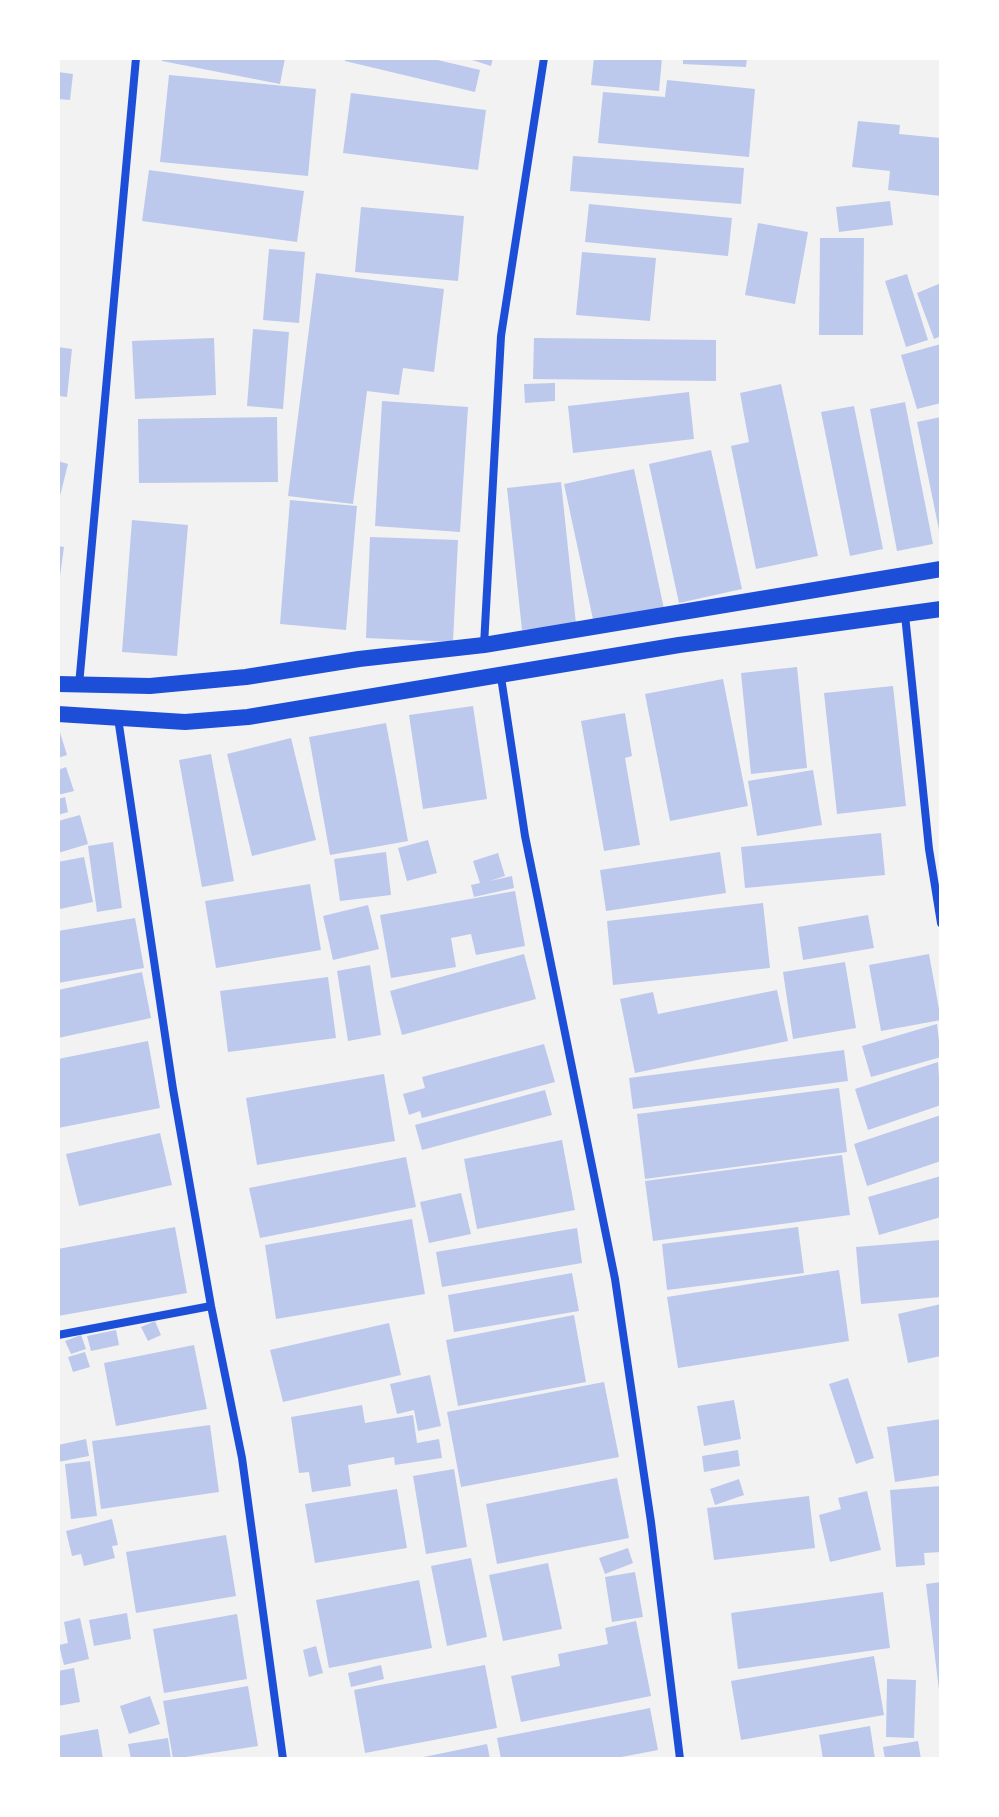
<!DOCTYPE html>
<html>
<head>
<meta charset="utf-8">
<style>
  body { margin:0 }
  #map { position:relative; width:999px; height:1817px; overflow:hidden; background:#f2f2f2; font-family:"Source Serif 4",serif }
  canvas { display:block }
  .frame { position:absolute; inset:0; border:60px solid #fff; pointer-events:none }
</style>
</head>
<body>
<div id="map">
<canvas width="999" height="1817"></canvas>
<div class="frame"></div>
</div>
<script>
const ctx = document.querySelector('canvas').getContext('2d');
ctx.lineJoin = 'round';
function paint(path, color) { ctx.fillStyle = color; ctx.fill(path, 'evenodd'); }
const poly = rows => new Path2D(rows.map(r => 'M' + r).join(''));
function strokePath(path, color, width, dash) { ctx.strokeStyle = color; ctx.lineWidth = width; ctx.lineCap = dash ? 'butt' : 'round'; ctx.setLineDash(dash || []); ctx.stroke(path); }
paint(poly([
  [162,58,285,58,280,84,162,61],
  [345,58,429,58,480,70,475,92,345,61],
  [466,58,493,58,491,66],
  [594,58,662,58,659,91,591,85],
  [683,58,747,58,746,67,683,64],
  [58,72,73,74,70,100,58,99],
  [169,75,316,89,308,176,160,162],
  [667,80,755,89,749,157,598,143,603,92,665,97],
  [351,93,486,110,478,170,343,153],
  [858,121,900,125,899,134,941,138,941,196,888,190,890,171,852,167],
  [573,156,744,168,741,204,570,191],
  [149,170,304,191,297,242,142,221],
  [890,201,893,225,839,232,836,207],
  [589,204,732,218,728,256,585,242],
  [361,207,464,216,458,281,355,272],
  [758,223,808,232,795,304,745,295],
  [820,238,864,238,863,335,819,335],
  [269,249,305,252,299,323,263,320],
  [582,252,656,258,650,321,576,315],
  [316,273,444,289,434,372,403,368,399,395,367,391,353,504,288,496],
  [907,274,928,340,906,347,885,281],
  [941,283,941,336,934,339,917,293],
  [253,329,289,332,283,409,247,406],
  [214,338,216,395,135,399,132,341],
  [534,338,716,340,716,381,533,379],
  [941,344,941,403,917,409,901,355],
  [58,347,72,349,67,397,58,396],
  [555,383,555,401,525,403,524,384],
  [781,384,818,556,756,569,731,446,749,442,740,393],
  [689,392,694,439,573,453,568,406],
  [382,401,468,407,460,532,375,526],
  [905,402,933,544,897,551,870,409],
  [854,406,883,549,850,556,821,412],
  [277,417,278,482,139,483,138,419],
  [941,417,941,529,939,530,917,422],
  [711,450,742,589,679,603,649,464],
  [58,461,68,464,59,500,58,499],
  [634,469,664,609,594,624,564,484],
  [561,482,576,624,522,630,507,488],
  [290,500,357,506,346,630,280,624],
  [132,520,188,525,177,656,122,652],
  [370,537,458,540,453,642,366,638],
  [58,546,64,547,60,576,58,576],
  [797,667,807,768,751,774,741,673],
  [723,679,748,806,670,821,645,694],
  [893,686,906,806,837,814,824,693],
  [473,706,487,799,423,809,409,715],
  [625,713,632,756,625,758,640,845,604,851,581,721],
  [386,723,408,841,330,855,309,737],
  [58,726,67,755,58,758],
  [291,738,316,840,252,856,227,754],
  [211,754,234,881,202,887,179,760],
  [66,767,74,791,58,795,58,770],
  [813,770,822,825,757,836,748,781],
  [65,797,68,812,58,815,58,799],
  [80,815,88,844,58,853,58,821],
  [881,833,885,875,745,888,741,847],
  [428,840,437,873,407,881,398,848],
  [113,842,122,908,97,912,88,846],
  [386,852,391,895,340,901,334,859],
  [720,852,726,893,606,911,600,870],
  [498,853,505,876,490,881,512,876,514,888,474,897,471,885,480,883,473,861],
  [84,857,93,902,60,909,58,862],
  [310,884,321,950,216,968,205,901],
  [515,891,525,946,476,955,471,934,451,938,456,967,391,978,380,915],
  [763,903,770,968,613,985,607,921],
  [368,905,379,949,333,960,323,916],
  [868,915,874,948,803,960,798,927],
  [135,918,144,968,58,983,58,931],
  [524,954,536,999,402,1035,390,991],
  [929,954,941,1020,881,1031,869,965],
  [845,962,856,1028,793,1039,783,972],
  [370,965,381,1035,348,1041,337,971],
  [142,972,151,1018,58,1038,58,990],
  [328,977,336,1038,228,1052,220,991],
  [777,990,788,1041,635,1073,620,999,653,992,658,1014],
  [937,1024,941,1057,871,1077,862,1046],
  [148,1041,160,1108,58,1128,58,1059],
  [544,1044,555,1082,422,1118,420,1111,409,1115,403,1094,425,1088,422,1077],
  [844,1050,848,1081,633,1109,629,1078],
  [938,1062,941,1105,868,1130,855,1089],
  [384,1074,395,1141,257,1165,246,1098],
  [839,1088,847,1152,645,1179,637,1114],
  [545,1090,552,1115,422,1150,415,1125],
  [941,1115,941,1161,867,1186,854,1144],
  [160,1133,172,1185,79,1206,66,1154],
  [562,1140,575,1210,477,1229,464,1159],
  [842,1155,850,1215,653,1241,645,1181],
  [406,1157,416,1207,260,1238,249,1188],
  [941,1176,941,1217,879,1235,868,1197],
  [461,1193,471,1234,429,1243,420,1202],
  [412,1219,425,1294,276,1319,265,1245],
  [175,1227,187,1293,58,1316,58,1249],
  [798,1227,804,1273,667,1290,662,1244],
  [577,1228,582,1263,442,1287,436,1252],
  [941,1240,941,1297,861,1304,856,1247],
  [839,1270,849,1341,678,1368,667,1297],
  [572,1273,579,1311,454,1332,448,1295],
  [941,1304,941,1356,908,1363,898,1314],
  [574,1315,586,1382,458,1406,446,1340],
  [155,1321,161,1335,148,1341,141,1327],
  [389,1323,401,1375,283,1402,270,1350],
  [116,1330,119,1345,91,1351,87,1336],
  [81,1335,86,1349,71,1354,65,1341],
  [194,1345,207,1409,116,1426,104,1363],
  [85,1352,90,1367,73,1372,68,1357],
  [430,1375,441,1426,418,1431,414,1410,397,1414,390,1384],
  [848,1378,874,1458,856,1464,829,1384],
  [604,1382,619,1457,461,1487,447,1412],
  [734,1400,741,1439,704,1446,697,1406],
  [362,1405,365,1423,413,1415,417,1443,439,1439,442,1458,395,1465,394,1457,348,1465,351,1486,312,1492,309,1472,299,1473,291,1417],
  [941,1419,941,1475,895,1482,887,1427],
  [210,1425,219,1492,101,1509,92,1441],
  [86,1439,89,1456,58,1462,58,1445],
  [738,1450,740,1466,704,1472,702,1456],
  [90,1461,97,1516,71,1519,65,1464],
  [454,1469,467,1547,426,1554,413,1476],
  [617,1478,629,1538,497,1564,486,1504],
  [739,1479,744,1495,715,1505,710,1489],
  [941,1486,941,1552,924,1553,925,1565,896,1567,890,1490],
  [397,1489,407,1548,315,1563,305,1504],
  [867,1491,881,1550,830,1562,819,1515,841,1509,838,1498],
  [809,1496,815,1548,714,1560,707,1508],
  [112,1519,118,1545,112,1546,115,1558,84,1566,81,1554,72,1556,66,1531],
  [226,1535,236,1596,136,1613,126,1552],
  [628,1548,633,1563,605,1574,599,1558],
  [471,1558,487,1637,447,1646,431,1566],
  [548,1563,562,1629,503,1641,489,1575],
  [635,1572,643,1617,612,1622,605,1577],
  [419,1580,432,1648,329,1668,316,1600],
  [941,1582,941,1690,939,1690,926,1584],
  [883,1592,890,1648,738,1669,731,1613],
  [127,1613,131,1639,94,1646,89,1620],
  [237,1614,247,1679,164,1693,153,1629],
  [80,1618,89,1659,64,1665,59,1645,68,1643,64,1622],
  [636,1621,651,1696,521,1722,511,1676,560,1666,558,1654,608,1644,605,1628],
  [316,1646,323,1673,309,1677,303,1650],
  [874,1656,884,1715,741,1740,731,1681],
  [381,1665,384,1679,351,1687,348,1673],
  [485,1665,497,1728,365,1753,354,1690],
  [74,1668,80,1702,58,1706,58,1671],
  [887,1679,916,1680,914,1738,886,1737],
  [248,1686,258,1746,173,1759,163,1701],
  [150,1696,160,1724,129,1734,120,1706],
  [650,1708,658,1750,611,1759,501,1759,497,1738],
  [870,1726,875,1759,823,1759,819,1735],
  [98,1729,103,1759,58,1759,58,1736],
  [168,1738,171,1759,131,1759,128,1744],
  [918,1741,921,1759,885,1759,883,1747],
  [487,1744,490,1759,419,1759,419,1758]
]), '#bdc9ec');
strokePath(poly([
  [905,615,929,849,941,923],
  [484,645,501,336,544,58],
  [501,677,525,836,615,1279,651,1522,680,1759],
  [79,685,136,58],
  [118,718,173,1089,211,1306,242,1458,283,1759],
  [58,1335,211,1306]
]), '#1d4ed8', 8);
strokePath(poly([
  [58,684,150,686,246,677,359,659,484,645,941,569],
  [58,714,185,722,248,717,679,645,941,609]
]), '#1d4ed8', 16);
</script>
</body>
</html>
